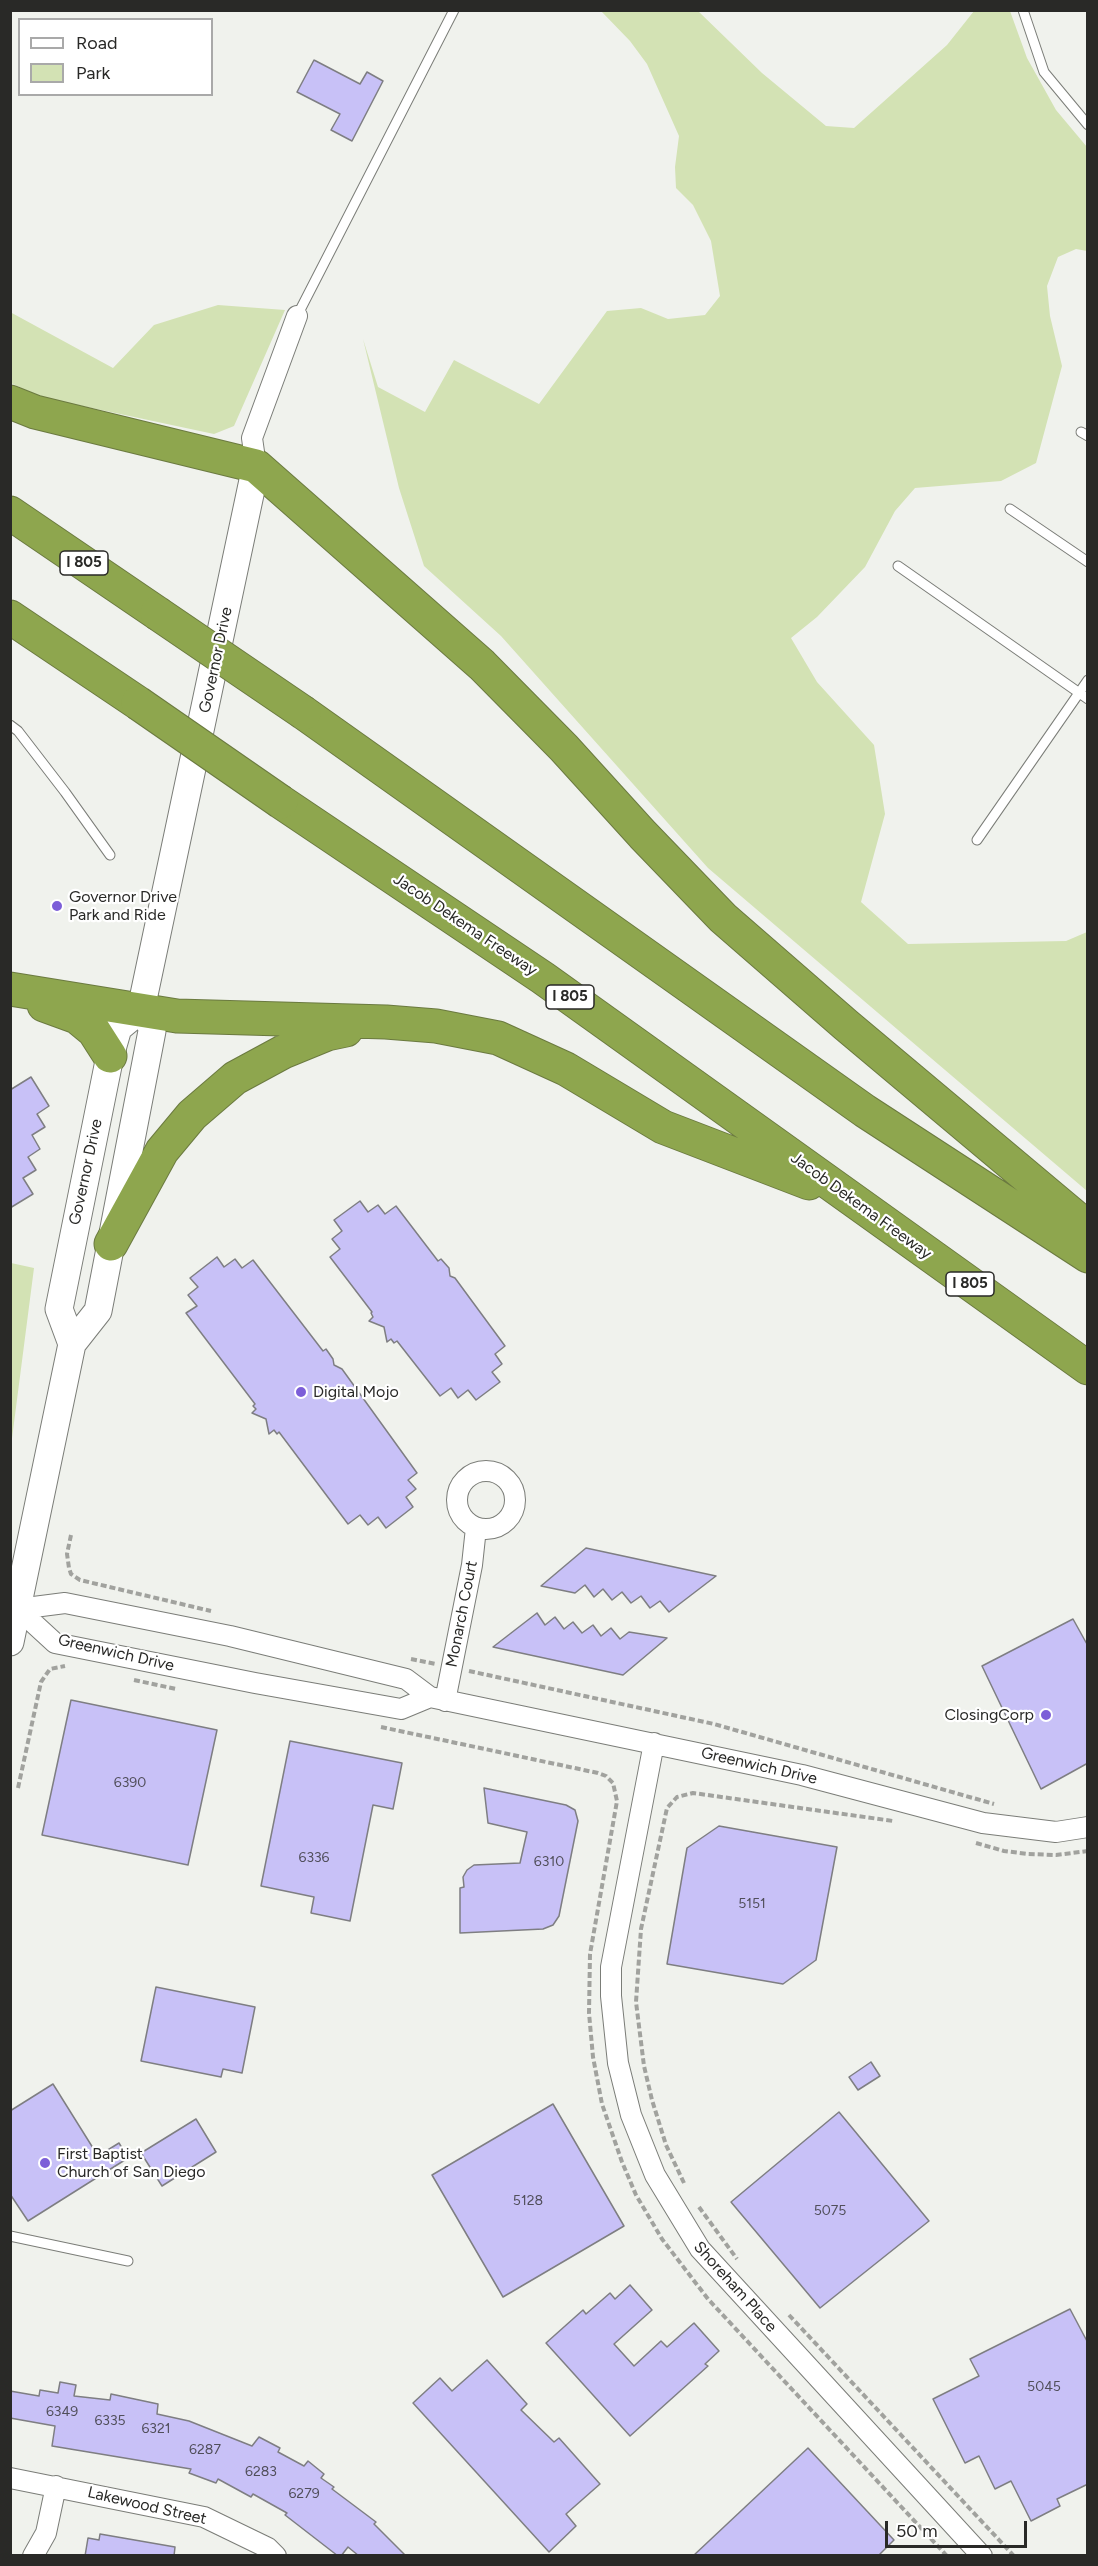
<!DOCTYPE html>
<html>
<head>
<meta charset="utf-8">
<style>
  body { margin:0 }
  #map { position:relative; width:1098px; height:2566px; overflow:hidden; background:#f0f2ed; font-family:Figtree,sans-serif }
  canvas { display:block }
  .frame { position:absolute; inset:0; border:12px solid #292927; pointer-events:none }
  .legend { position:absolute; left:18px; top:18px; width:195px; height:78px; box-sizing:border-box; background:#fff; border:2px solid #a9a9a9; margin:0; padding:8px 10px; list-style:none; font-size:18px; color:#292927 }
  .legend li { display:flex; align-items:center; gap:12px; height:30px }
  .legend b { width:30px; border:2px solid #a9a9a9 }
  .scale { position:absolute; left:885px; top:2521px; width:142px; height:27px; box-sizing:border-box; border:3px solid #292927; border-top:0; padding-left:8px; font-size:18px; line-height:21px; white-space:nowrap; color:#292927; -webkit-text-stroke:4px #fff; paint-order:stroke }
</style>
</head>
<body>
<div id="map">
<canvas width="1098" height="2566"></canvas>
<div class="frame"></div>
<ul class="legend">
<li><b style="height:8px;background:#fff"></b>Road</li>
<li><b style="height:16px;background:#d3e2b4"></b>Park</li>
</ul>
<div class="scale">50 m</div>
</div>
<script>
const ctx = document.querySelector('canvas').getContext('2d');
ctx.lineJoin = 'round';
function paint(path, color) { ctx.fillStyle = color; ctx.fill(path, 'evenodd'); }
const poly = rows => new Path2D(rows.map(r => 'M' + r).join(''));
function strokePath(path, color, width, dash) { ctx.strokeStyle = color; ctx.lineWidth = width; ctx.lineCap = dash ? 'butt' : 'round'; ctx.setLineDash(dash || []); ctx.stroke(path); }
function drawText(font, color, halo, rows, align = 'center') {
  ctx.font = font + ' Figtree,sans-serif'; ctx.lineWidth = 4.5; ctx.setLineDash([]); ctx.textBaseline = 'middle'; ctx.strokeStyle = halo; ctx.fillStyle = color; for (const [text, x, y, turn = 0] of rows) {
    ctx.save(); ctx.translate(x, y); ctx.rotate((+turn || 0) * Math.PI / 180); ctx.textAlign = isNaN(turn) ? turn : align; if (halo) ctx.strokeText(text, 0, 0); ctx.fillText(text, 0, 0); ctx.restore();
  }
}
paint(poly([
  [601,11,698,11,762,73,826,126,854,128,947,45,974,11,1010,11,1027,58,1056,110,1087,147,1087,251,1076,249,1058,257,1047,286,1050,316,1062,366,1036,463,1001,481,915,488,895,511,865,567,817,617,791,638,817,682,874,745,885,814,861,902,908,944,1066,941,1087,932,1087,1191,708,868,501,636,424,566,399,488,363,339,378,387,425,412,454,360,539,404,607,311,641,308,668,319,705,315,720,296,711,241,693,205,676,188,675,167,679,136,647,64,630,41],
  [218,305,285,310,234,426,214,434,40,397,11,383,10,312,113,368,154,325],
  [11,1263,34,1268,11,1446,10,1263]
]), '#d3e2b4');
const building = poly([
  [314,60,360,84,367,72,383,81,352,141,331,130,340,114,297,92,314,60],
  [31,1077,49,1106,37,1114,45,1127,32,1135,40,1149,28,1157,36,1170,23,1178,33,1194,10,1208,10,1090,31,1077],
  [360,1201,368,1212,378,1205,385,1214,396,1206,438,1261,441,1259,449,1268,450,1276,455,1278,505,1346,495,1354,502,1364,492,1372,500,1382,476,1400,468,1390,458,1398,451,1388,440,1396,397,1341,394,1343,391,1339,387,1342,384,1327,369,1321,373,1317,371,1313,372,1312,330,1257,340,1249,332,1239,342,1231,334,1220,360,1201],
  [217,1257,224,1267,235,1259,242,1268,253,1260,323,1351,326,1349,333,1359,334,1365,342,1369,417,1473,408,1480,416,1489,406,1497,413,1507,386,1528,378,1517,368,1525,360,1515,348,1524,279,1432,277,1434,274,1430,269,1434,266,1419,252,1413,256,1409,253,1406,255,1404,186,1313,197,1306,188,1295,198,1287,190,1278,217,1257],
  [586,1548,716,1576,669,1612,660,1601,650,1608,641,1596,631,1603,622,1592,612,1600,603,1589,594,1597,585,1585,575,1593,541,1586,586,1548],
  [537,1613,545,1625,555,1617,564,1629,573,1622,582,1633,593,1625,601,1636,611,1628,620,1639,629,1632,667,1638,623,1675,493,1647,537,1613],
  [1073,1619,1088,1646,1088,1763,1041,1789,982,1666,1073,1619],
  [71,1700,217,1730,188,1865,42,1835,71,1700],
  [290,1741,402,1763,393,1809,373,1805,350,1921,311,1913,314,1897,261,1886,290,1741],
  [484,1788,566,1805,575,1810,578,1821,559,1916,553,1925,543,1929,460,1933,460,1888,464,1887,463,1877,467,1870,474,1865,520,1863,527,1832,488,1823,484,1788],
  [719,1826,837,1847,816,1960,783,1984,667,1964,687,1848,719,1826],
  [156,1987,255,2007,242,2073,223,2069,221,2077,141,2061,156,1987],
  [871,2062,880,2076,858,2090,849,2077,871,2062],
  [53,2084,98,2156,119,2143,128,2158,28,2221,10,2194,10,2111,53,2084],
  [553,2104,624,2226,503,2297,432,2175,553,2104],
  [839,2112,929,2221,820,2308,731,2202,839,2112],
  [196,2119,216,2152,162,2186,141,2153,196,2119],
  [630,2285,652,2310,614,2344,634,2366,661,2341,667,2347,694,2323,719,2351,705,2364,708,2366,630,2436,546,2343,583,2310,586,2314,610,2293,615,2299,630,2285],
  [1070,2309,1088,2343,1088,2484,1057,2499,1060,2506,1031,2521,1011,2481,995,2489,979,2456,965,2463,933,2399,979,2376,970,2359,1070,2309],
  [487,2360,527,2404,521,2410,554,2442,559,2438,600,2484,566,2514,576,2526,549,2552,413,2403,440,2378,452,2391,487,2360],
  [60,2382,76,2385,74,2396,110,2400,111,2394,158,2404,157,2414,189,2421,252,2446,259,2437,280,2448,278,2452,304,2466,308,2461,324,2474,321,2478,334,2487,332,2489,376,2522,374,2524,406,2556,359,2556,348,2547,341,2556,338,2556,285,2515,287,2513,253,2494,251,2497,218,2479,216,2483,189,2473,191,2469,52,2446,55,2426,10,2418,10,2391,39,2396,40,2390,58,2393,60,2382],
  [808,2448,894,2540,878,2556,693,2556,808,2448],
  [100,2534,175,2547,174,2556,85,2556,88,2538,99,2540,100,2534]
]);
paint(building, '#c8c1f7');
strokePath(building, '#7e7e82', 1.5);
const service = poly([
  [1023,10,1044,72,1088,125],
  [297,316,454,10],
  [1081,432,1088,436],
  [1010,509,1088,562],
  [898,566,1088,699],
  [10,725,18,731,65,792,110,855],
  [977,840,1088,680],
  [10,2236,128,2261]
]);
const minor = poly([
  [256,466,252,438,297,316],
  '457 1500a29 29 0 1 1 58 0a29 29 0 1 1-58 0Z',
  [18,1609,65,1603,230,1636,406,1679,430,1697,802,1775,983,1823,1056,1832,1088,1827],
  [18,1609,55,1643,255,1683,401,1709,430,1697],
  [445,1701,472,1565,476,1528],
  [654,1743,611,1967,611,1996,618,2063,631,2115,655,2175,700,2249,982,2556],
  [10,2478,204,2517,268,2548,276,2556],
  [33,2556,46,2533,56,2486]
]);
const secondary = poly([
  [72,1344,59,1309,110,1056,118,1028,141,1009,256,466],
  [10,1642,72,1344,98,1311,152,1031,151,1025,141,1009]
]);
const motorway = poly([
  [10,402,35,412,256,466,482,665,564,748,643,835,723,918,846,1025,1088,1228],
  [10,513,157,613],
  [10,617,138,703],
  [304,713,865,1111,1088,1256],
  [281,802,543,978,1088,1368],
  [10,989,177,1016,386,1022,436,1026,498,1038,566,1069,663,1127,809,1183],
  [44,1005,77,1017,94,1031,110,1056],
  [111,1244,162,1151,192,1115,235,1078,283,1052,327,1034,346,1030]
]);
strokePath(service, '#7b7d78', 11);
strokePath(minor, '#7b7d78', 22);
strokePath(secondary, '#7b7d78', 29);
strokePath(motorway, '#6b7a40', 35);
strokePath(poly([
  [71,1535,67,1554,69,1568,71,1574,80,1580,211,1611],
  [411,1659,436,1664],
  [469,1671,714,1724,994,1804],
  [134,1680,176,1689],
  [381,1727,598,1773,606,1776,613,1783,617,1801,590,1954,589,2013,593,2057,602,2104,622,2162,636,2195,662,2239,708,2299,947,2556],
  [18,1788,41,1682,50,1669,65,1666],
  [976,1843,1004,1851,1028,1854,1056,1855,1088,1851],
  [684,2183,666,2145,652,2100,644,2066,636,2002,641,1929,667,1808,677,1797,693,1793,893,1821],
  [699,2207,737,2259],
  [789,2315,1014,2556]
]), '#a1a29e', 4, [6, 3]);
strokePath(service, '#fff', 9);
strokePath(minor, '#fff', 20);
strokePath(secondary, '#fff', 27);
strokePath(motorway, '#8ea64e', 33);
const motorwayBridge = poly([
  [157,613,304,713],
  [138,703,281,802]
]);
strokePath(motorwayBridge, '#6b7a40', 35, []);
strokePath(motorwayBridge, '#8ea64e', 33);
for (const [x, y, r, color] of [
  [57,906,6,"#7c5ed8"],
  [301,1392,6,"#7c5ed8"],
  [1046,1715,6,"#7c5ed8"],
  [45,2163,6,"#7c5ed8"]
]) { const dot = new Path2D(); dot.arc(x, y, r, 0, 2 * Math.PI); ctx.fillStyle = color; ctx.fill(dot); strokePath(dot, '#fff', 2); }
drawText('14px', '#514f5b', null, [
  ["6390",130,1783],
  ["6336",314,1858],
  ["6310",549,1862],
  ["5151",752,1904],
  ["5128",528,2201],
  ["5075",830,2211],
  ["5045",1044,2387],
  ["6349",62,2412],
  ["6335",110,2421],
  ["6321",156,2429],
  ["6287",205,2450],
  ["6283",261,2472],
  ["6279",304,2494]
]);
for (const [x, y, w] of [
  [84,563,48],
  [570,997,48],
  [970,1284,48]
]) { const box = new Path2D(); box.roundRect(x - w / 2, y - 12, w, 24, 4.5); ctx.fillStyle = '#fff'; ctx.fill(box); strokePath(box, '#292927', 1.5); }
drawText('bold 15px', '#292927', null, [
  ["I 805",84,563],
  ["I 805",570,997],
  ["I 805",970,1284]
]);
drawText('16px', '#292927', '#fff', [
  ["Governor Drive",216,660,-78],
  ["Jacob Dekema Freeway",465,925,34],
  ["Governor Drive",86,1172,-78],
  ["Jacob Dekema Freeway",861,1206,36],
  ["Monarch Court",462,1614,-79],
  ["Greenwich Drive",116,1653,13],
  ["Greenwich Drive",759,1766,13],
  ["Shoreham Place",735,2287,48],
  ["Lakewood Street",147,2506,13]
]);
drawText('16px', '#292927', '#fff', [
  ["Governor Drive",69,897],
  ["Park and Ride",69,915],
  ["Digital Mojo",313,1392],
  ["ClosingCorp",1034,1715,"right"],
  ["First Baptist",57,2154],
  ["Church of San Diego",57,2172]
], 'left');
</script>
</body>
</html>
